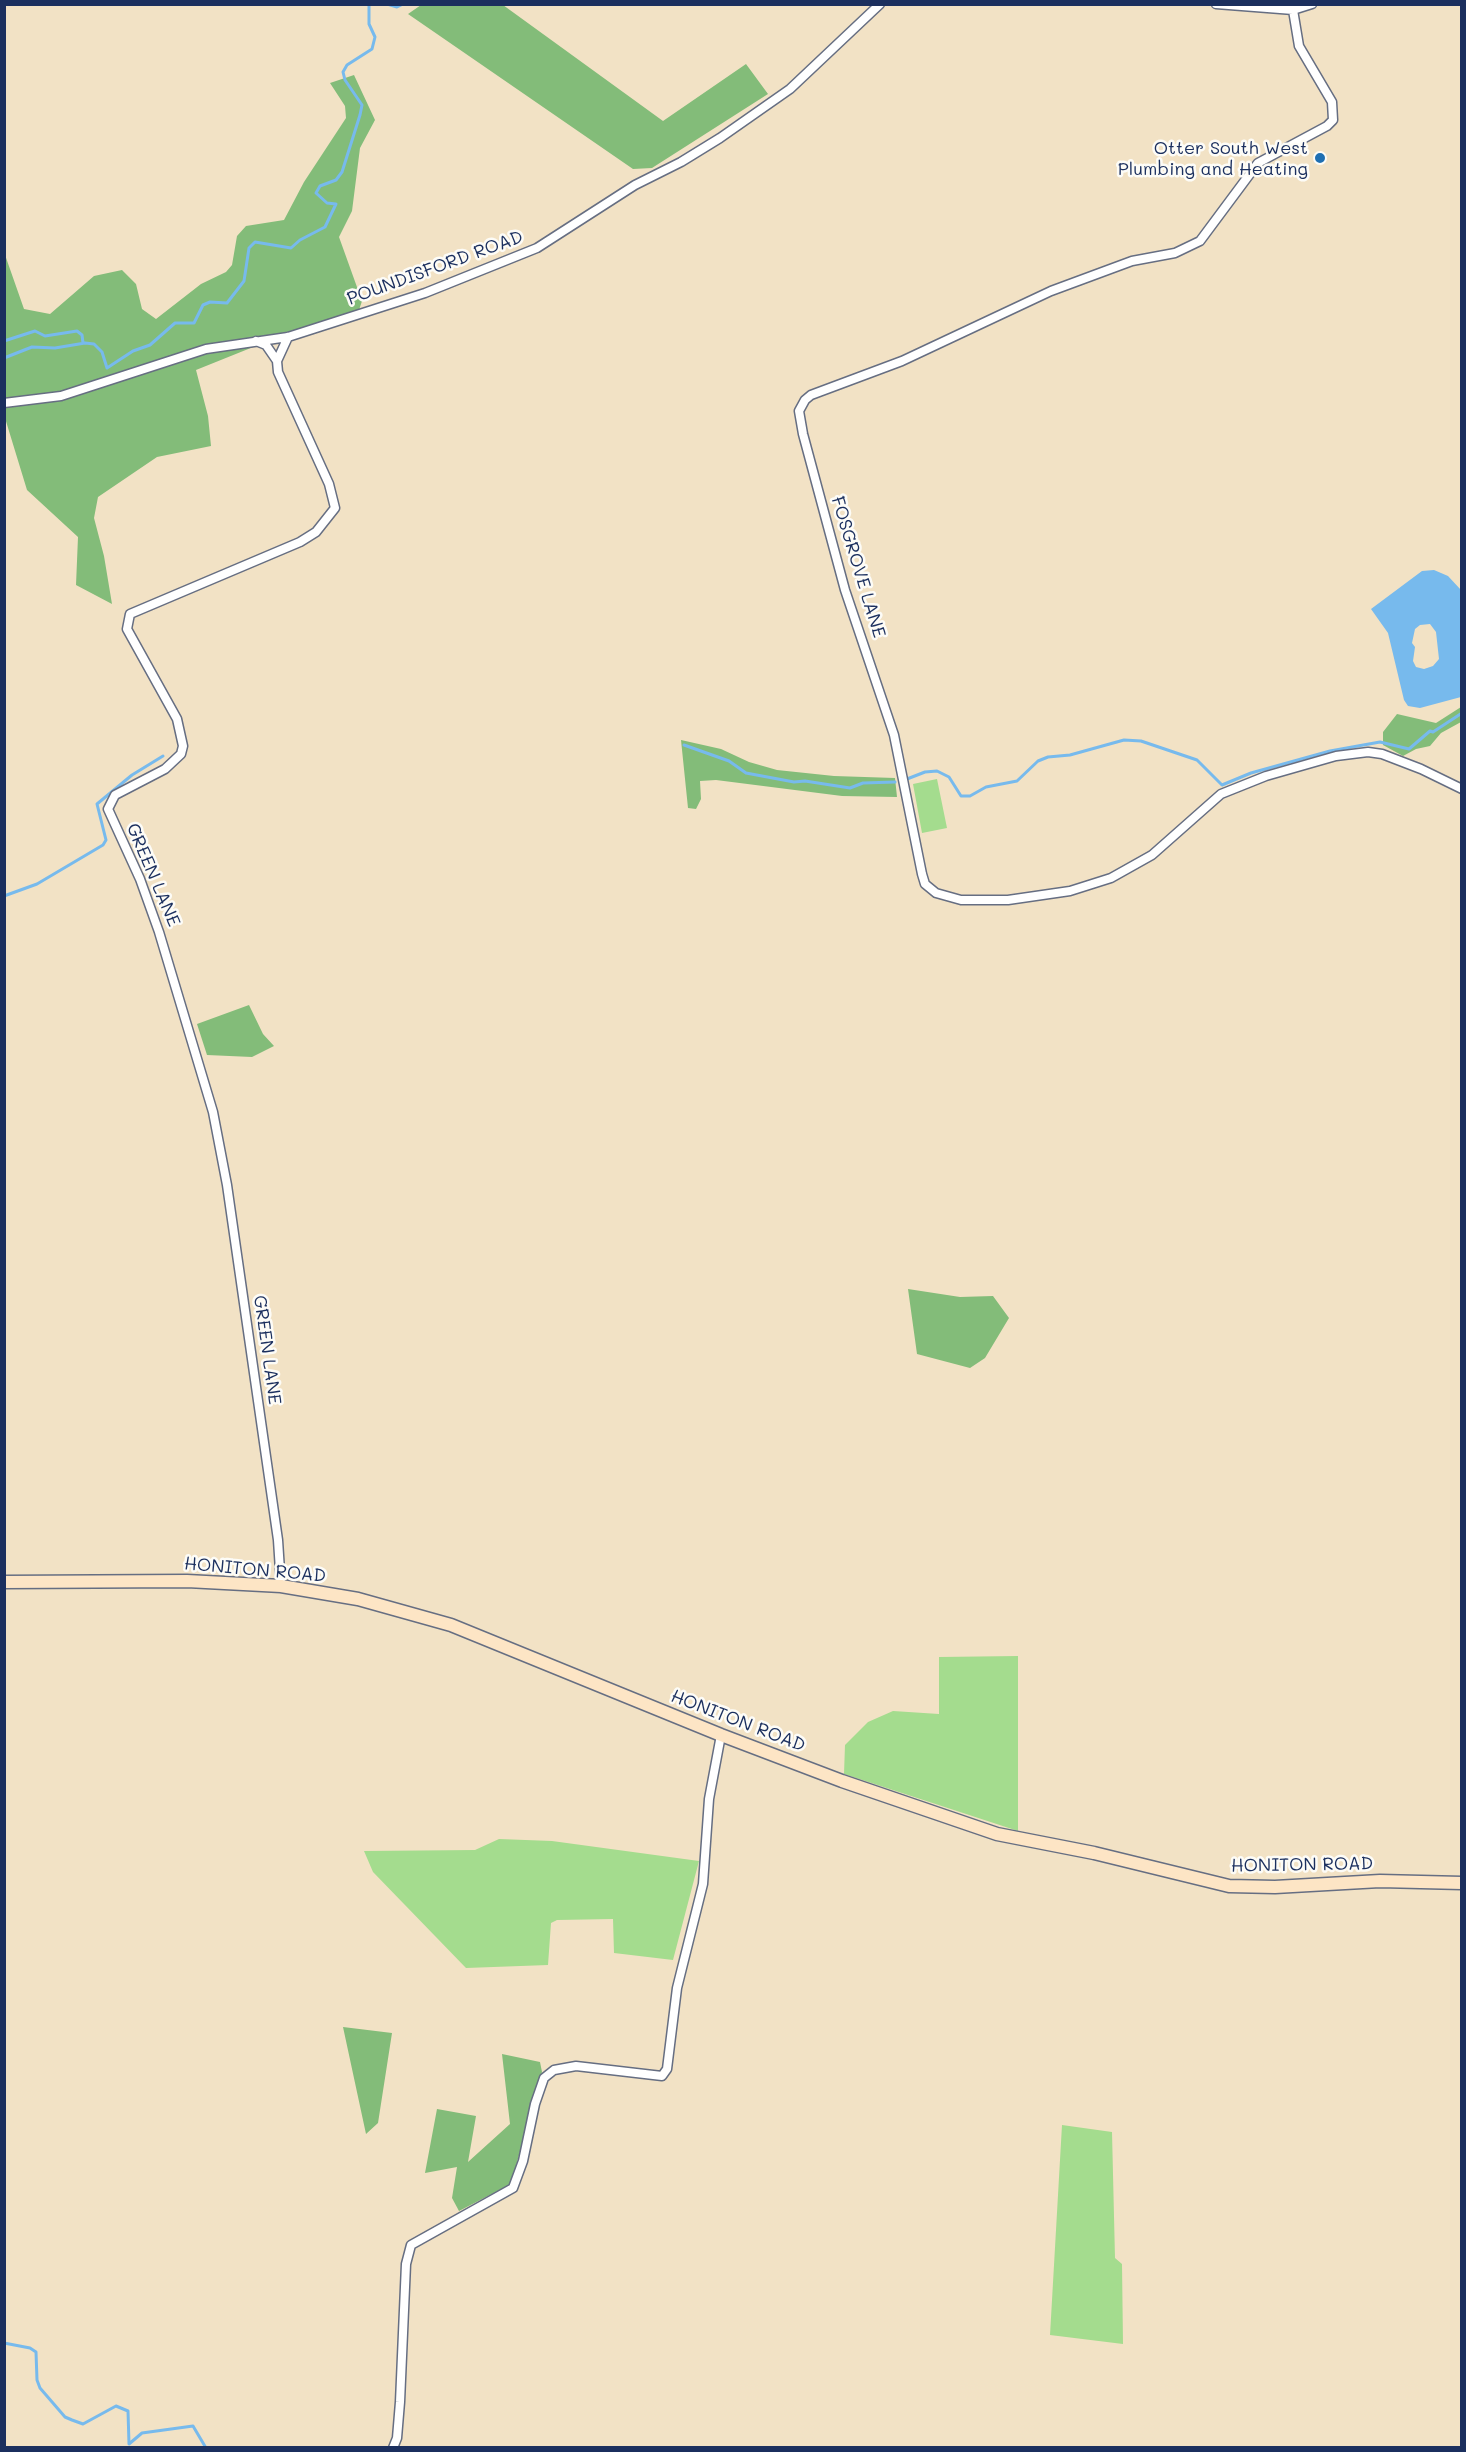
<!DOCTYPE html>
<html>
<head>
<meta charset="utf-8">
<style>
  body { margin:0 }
  #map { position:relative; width:1466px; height:2452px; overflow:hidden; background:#f2e2c5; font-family:Mali,sans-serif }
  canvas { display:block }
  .frame { position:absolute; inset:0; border:6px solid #1b2f5e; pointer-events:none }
</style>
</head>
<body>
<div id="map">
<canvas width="1466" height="2452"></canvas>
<div class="frame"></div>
</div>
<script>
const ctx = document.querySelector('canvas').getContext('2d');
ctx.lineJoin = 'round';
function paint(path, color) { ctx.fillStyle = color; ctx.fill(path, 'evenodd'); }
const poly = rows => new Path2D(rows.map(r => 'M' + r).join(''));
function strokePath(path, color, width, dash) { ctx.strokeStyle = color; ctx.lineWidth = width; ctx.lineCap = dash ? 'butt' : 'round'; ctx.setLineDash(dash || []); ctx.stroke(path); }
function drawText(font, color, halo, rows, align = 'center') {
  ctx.font = font + ' Mali,sans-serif'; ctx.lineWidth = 5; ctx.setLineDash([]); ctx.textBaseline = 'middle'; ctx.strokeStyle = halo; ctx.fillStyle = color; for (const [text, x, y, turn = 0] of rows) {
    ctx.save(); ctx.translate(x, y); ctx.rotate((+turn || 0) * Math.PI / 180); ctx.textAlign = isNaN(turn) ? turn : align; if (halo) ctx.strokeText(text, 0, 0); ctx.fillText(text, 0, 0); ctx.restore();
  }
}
paint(poly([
  [937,779,947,828,922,833,913,784],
  [1018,1656,1018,1831,844,1774,845,1745,868,1722,893,1711,939,1714,939,1657],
  [499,1839,552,1841,699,1861,673,1960,614,1953,613,1919,557,1920,551,1923,548,1965,466,1968,373,1872,364,1851,475,1850],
  [1062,2125,1112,2132,1115,2258,1122,2264,1123,2344,1050,2335]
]), '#a4dc8e');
paint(poly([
  [421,5,503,5,663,121,746,64,768,94,652,168,633,169,408,14],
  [354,75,375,120,360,148,352,211,339,237,362,301,359,310,288,333,196,370,208,416,211,446,157,457,98,497,94,518,104,556,112,604,76,585,78,537,27,490,5,418,4,252,24,309,50,314,94,276,122,270,136,284,142,309,156,319,201,284,226,272,232,265,237,236,246,226,284,220,304,182,346,118,345,106,330,83],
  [1461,707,1461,722,1441,733,1430,746,1416,749,1403,756,1383,745,1383,732,1397,714,1436,723],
  [681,740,721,749,749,762,777,770,834,776,895,778,897,797,842,796,716,780,700,781,701,799,696,809,688,808],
  [249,1005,263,1034,274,1046,252,1057,207,1055,197,1024],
  [908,1289,960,1297,993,1296,1009,1318,985,1358,970,1368,917,1354],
  [343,2027,392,2033,378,2123,366,2134],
  [502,2054,540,2062,542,2072,511,2184,459,2211,452,2198,457,2167,425,2173,437,2109,476,2116,468,2162,510,2124]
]), '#83bc79');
paint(poly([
  [1434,570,1448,576,1461,590,1461,697,1420,708,1408,706,1404,700,1388,633,1371,609,1422,571],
  [1430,624,1436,632,1439,659,1433,666,1424,669,1416,667,1413,661,1415,647,1412,643,1415,629,1420,625]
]), '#77baed');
strokePath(poly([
  [387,4,397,7,403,4],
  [4,341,35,331,45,336,77,331,82,335,83,343],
  [4,358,32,347,55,348,85,343,94,344,102,352,107,368,133,351,150,345,175,323,194,323,203,305,210,302,227,303,244,281,249,248,255,242,291,248,300,240,325,227,336,204,327,203,316,193,320,186,336,180,342,172,360,115,362,105,345,80,343,72,347,65,372,49,375,37,369,24,369,4],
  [684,745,729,761,746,773,794,782,805,781,850,788,863,783,895,782],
  [907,779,925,772,937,771,949,777,961,796,970,796,986,787,1017,781,1038,761,1048,757,1070,755,1124,740,1141,741,1197,760,1222,785,1251,773,1330,751,1380,742,1409,749,1430,731,1433,732,1462,713],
  [4,896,37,884,103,845,106,840,97,804,132,775,163,756],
  [4,2343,30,2348,36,2352,37,2380,40,2388,65,2417,72,2420,83,2424,116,2406,128,2411,129,2444,142,2433,193,2426,206,2448]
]), '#77baed', 3);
const street = poly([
  [1216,4,1293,10,1312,4],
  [1293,10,1299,46,1332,102,1333,120,1327,126,1258,163,1200,241,1175,253,1132,261,1051,291,902,361,811,395,805,400,799,411,803,434,845,590,894,735,922,874,925,884,936,893,961,900,1008,900,1070,891,1111,878,1152,855,1221,794,1266,776,1336,756,1368,752,1382,754,1421,769,1462,789],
  [256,341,266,345,277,361],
  [4,403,61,396,206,349,288,337,425,293,537,248,635,185,681,162,720,138,790,89,880,4],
  [281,1586,278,1540,227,1185,213,1112,159,932,140,879,108,809,115,795,165,769,181,754,183,746,177,719,127,629,130,614,300,542,316,532,335,508,329,484,278,372,277,361,288,337],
  [393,2448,397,2438,400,2402,406,2264,411,2245,513,2188,523,2161,535,2104,544,2078,554,2070,576,2066,662,2076,667,2069,677,1988,703,1884,709,1799,721,1735]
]);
const secondary = poly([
  [4,1582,187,1581,281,1586,358,1599,451,1625,721,1735,842,1781,997,1834,1094,1853,1229,1886,1275,1887,1380,1881,1462,1883]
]);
strokePath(street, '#666e82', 11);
strokePath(secondary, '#666e82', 15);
strokePath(street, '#fff', 8);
strokePath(secondary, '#fde5c5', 12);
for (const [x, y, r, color] of [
  [1320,158,6,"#1f6fb2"]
]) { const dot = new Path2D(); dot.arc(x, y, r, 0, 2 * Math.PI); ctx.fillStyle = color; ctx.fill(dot); strokePath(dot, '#fdfcf7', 2); }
drawText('18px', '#1b2f5e', '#fdfcf7', [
  ["Otter South West",1308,148],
  ["Plumbing and Heating",1308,169]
], 'right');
drawText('18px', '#1b2f5e', '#fdfcf7', [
  ["POUNDISFORD ROAD",435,268,-20],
  ["FOSGROVE LANE",858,567,73],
  ["GREEN LANE",153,875,67],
  ["GREEN LANE",267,1350,82],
  ["HONITON ROAD",255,1570,5],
  ["HONITON ROAD",738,1721,21],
  ["HONITON ROAD",1302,1865,-1]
]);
</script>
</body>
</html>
